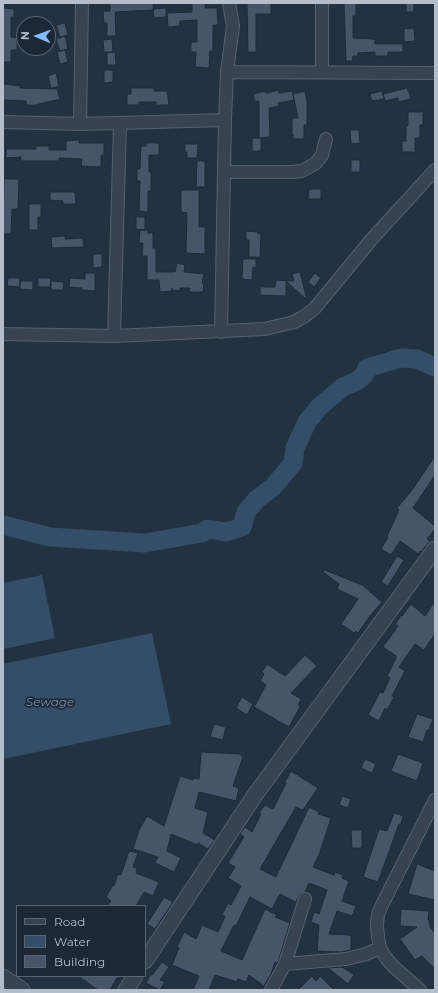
<!DOCTYPE html>
<html>
<head>
<meta charset="utf-8">
<style>
  body { margin:0 }
  #map { position:relative; width:438px; height:993px; overflow:hidden; background:#233241; font-family:Montserrat,sans-serif }
  canvas { display:block }
  .frame { position:absolute; inset:0; border:4px solid #b3becb; pointer-events:none }
  .legend { position:absolute; left:16px; top:905px; width:130px; height:72px; box-sizing:border-box; background:#1c2836; border:1px solid #586472; margin:0; padding:5px 7px; list-style:none; font-size:12px; color:#b3becb }
  .legend li { display:flex; align-items:center; gap:8px; height:20px }
  .legend b { width:20px; border:1px solid #586472 }
  .north { position:absolute; left:16px; top:16px; width:40px; height:40px; box-sizing:border-box; background:#1c2836; border:1px solid #586472; border-radius:50%; rotate:272deg; font-size:11px; font-weight:700; line-height:16px; text-align:center; color:#b3becb }
  .north::after { content:''; display:block; margin:auto; width:14px; height:18px; background:#85bcff; clip-path:polygon(50% 0,100% 100%,50% 72%,0 100%) }
</style>
</head>
<body>
<div id="map">
<canvas width="438" height="993"></canvas>
<div class="frame"></div>
<ul class="legend">
<li><b style="height:5px;background:#374351"></b>Road</li>
<li><b style="height:11px;background:#344e69"></b>Water</li>
<li><b style="height:11px;background:#465668"></b>Building</li>
</ul>
<div class="north">N</div>
</div>
<script>
const ctx = document.querySelector('canvas').getContext('2d');
ctx.lineJoin = 'round';
function paint(path, color) { ctx.fillStyle = color; ctx.fill(path, 'evenodd'); }
const poly = rows => new Path2D(rows.map(r => 'M' + r).join(''));
function strokePath(path, color, width, dash) { ctx.strokeStyle = color; ctx.lineWidth = width; ctx.lineCap = dash ? 'butt' : 'round'; ctx.setLineDash(dash || []); ctx.stroke(path); }
function drawText(font, color, halo, rows, align = 'center') {
  ctx.font = font + ' Montserrat,sans-serif'; ctx.lineWidth = 3.5; ctx.setLineDash([]); ctx.textBaseline = 'middle'; ctx.strokeStyle = halo; ctx.fillStyle = color; for (const [text, x, y, turn = 0] of rows) {
    ctx.save(); ctx.translate(x, y); ctx.rotate((+turn || 0) * Math.PI / 180); ctx.textAlign = isNaN(turn) ? turn : align; if (halo) ctx.strokeText(text, 0, 0); ctx.fillText(text, 0, 0); ctx.restore();
  }
}
paint(poly([
  [42,575,55,638,3,649,3,583],
  [152,633,171,724,3,759,3,664]
]), '#344e69');
strokePath(poly([
  [3,525,50,537,145,543,202,533,208,529,226,532,242,527,246,512,257,499,273,487,293,463,295,448,307,422,319,407,343,387,357,381,364,375,367,368,401,358,417,359,435,367]
]), '#344e69', 19);
const building = poly([
  [110,3,153,3,153,10,115,12,116,36,107,36,107,23,104,23,103,11,110,11,110,3],
  [192,3,205,3,205,8,217,8,218,25,213,25,213,51,210,51,209,68,195,67,196,52,191,52,191,42,197,42,197,20,180,21,180,26,168,27,167,13,192,12,192,3],
  [247,3,271,3,271,14,256,14,256,52,248,52,247,3],
  [344,3,356,3,356,16,353,16,353,38,375,39,375,44,403,44,403,52,388,52,388,56,375,56,375,52,358,53,358,56,353,56,352,61,346,61,344,3],
  [406,3,414,3,414,12,406,12,406,3],
  [3,8,14,9,14,17,11,17,11,37,17,38,17,50,11,50,11,62,3,62,3,8],
  [166,8,166,17,154,18,153,9,166,8],
  [65,23,68,35,60,37,56,25,65,23],
  [414,28,415,41,404,42,404,29,414,28],
  [65,36,68,49,60,51,56,39,65,36],
  [112,39,113,52,104,52,103,40,112,39],
  [65,50,68,62,60,64,57,52,65,50],
  [115,52,116,65,107,65,107,53,115,52],
  [104,70,113,70,113,82,104,83,104,70],
  [56,73,59,86,51,88,48,76,56,73],
  [3,84,21,86,20,88,57,89,60,99,35,105,26,105,26,101,3,100,3,84],
  [131,88,154,88,154,91,167,91,169,105,156,105,156,102,139,102,139,105,127,105,127,94,131,94,131,88],
  [407,88,408,91,409,91,411,99,398,102,398,98,385,101,383,94,407,88],
  [279,90,279,93,292,91,294,100,278,103,279,106,269,108,270,137,259,138,259,101,255,102,253,94,265,91,266,93,279,90],
  [305,91,307,102,307,125,304,125,304,139,293,139,293,135,292,135,292,118,298,118,293,94,305,91],
  [382,91,384,99,372,101,370,94,382,91],
  [408,112,423,112,423,125,420,125,420,138,415,138,415,152,402,152,402,141,406,141,406,125,408,126,408,112],
  [350,130,359,130,360,143,351,144,350,130],
  [252,138,261,138,261,151,252,151,252,138],
  [79,140,79,143,104,143,104,155,101,155,101,167,81,166,82,159,59,158,59,161,21,161,21,157,6,158,6,149,36,149,36,146,49,146,49,150,66,150,66,141,79,140],
  [146,143,159,143,159,152,158,155,149,155,149,172,151,172,151,191,148,191,148,212,139,211,140,181,137,181,137,169,140,169,141,146,146,146,146,143],
  [185,144,198,144,197,158,187,158,187,152,185,152,185,144],
  [351,160,360,160,360,172,351,172,351,160],
  [197,161,205,161,205,187,196,187,197,161],
  [4,179,19,179,18,209,12,209,11,234,3,234,4,179],
  [309,189,321,189,321,199,308,199,309,189],
  [181,190,199,190,199,227,205,227,205,254,186,253,187,213,181,212,181,190],
  [50,192,75,192,76,204,63,204,63,201,50,200,50,192],
  [29,204,41,204,41,217,38,217,38,230,29,230,29,204],
  [136,217,145,217,145,230,136,229,136,217],
  [140,230,148,230,148,233,153,233,153,248,156,248,156,272,175,272,177,263,185,265,184,272,204,274,202,283,204,283,203,292,189,292,190,288,180,288,180,291,172,290,172,288,172,291,160,292,159,280,147,280,147,256,142,256,143,243,139,243,140,230],
  [246,231,258,232,258,234,261,234,260,257,249,257,249,240,246,240,246,231],
  [65,236,65,239,83,238,84,247,52,248,51,237,65,236],
  [93,254,102,254,102,267,93,268,93,254],
  [243,259,256,259,256,268,253,267,252,280,242,279,243,259],
  [300,272,307,300,286,281,286,296,260,295,260,287,275,287,276,280,294,281,292,274,300,272],
  [85,273,95,273,95,291,82,290,82,288,69,287,70,278,85,279,85,273],
  [315,273,321,278,314,287,308,282,315,273],
  [8,278,20,278,20,287,7,286,8,278],
  [38,278,51,278,50,287,38,287,38,278],
  [20,281,33,281,33,290,20,289,20,281],
  [51,281,64,282,63,290,51,290,51,281],
  [435,456,435,475,413,508,435,526,435,529,427,539,430,541,421,552,420,551,418,554,400,541,391,555,381,549,388,537,387,536,399,510,397,508,412,490,435,456],
  [397,556,404,560,388,586,381,582,397,556],
  [325,570,362,585,382,602,370,616,358,633,356,631,354,633,341,624,358,599,337,589,339,584,323,572,325,570],
  [435,601,435,634,424,650,415,644,399,667,405,671,392,696,394,697,387,710,385,708,379,721,368,715,380,692,383,693,390,678,387,676,396,658,396,656,383,647,398,626,395,625,401,615,402,616,411,604,425,616,435,601],
  [305,655,317,666,291,693,301,699,298,705,300,707,289,727,254,707,266,685,260,681,264,674,262,672,267,664,285,676,305,655],
  [242,697,253,704,247,715,236,708,242,697],
  [417,714,433,719,429,730,427,730,423,742,408,737,417,714],
  [214,724,226,727,223,740,210,737,214,724],
  [201,752,242,754,241,756,243,757,233,786,239,788,236,801,199,792,195,808,208,812,203,833,215,840,208,849,198,843,197,845,171,834,167,851,181,858,174,872,155,863,158,857,133,849,139,830,147,816,164,826,180,776,193,780,193,778,199,779,201,752],
  [398,754,423,763,417,781,391,771,398,754],
  [365,759,376,764,372,773,361,768,365,759],
  [291,771,318,788,303,810,296,807,260,869,276,877,309,807,319,812,318,814,331,818,319,855,313,867,334,875,335,872,343,875,342,878,349,881,342,901,356,906,352,916,337,911,329,934,351,935,351,950,341,952,317,951,319,925,311,922,314,912,319,914,327,890,309,883,305,892,300,894,296,902,280,894,272,909,250,897,236,926,234,925,221,951,242,960,265,909,277,915,275,917,290,923,278,962,277,963,275,962,271,974,264,986,249,975,246,982,238,979,237,982,215,975,209,990,193,990,199,976,172,965,179,948,177,947,184,932,196,939,202,925,218,932,225,916,222,915,228,903,231,905,241,886,228,878,235,867,228,863,244,837,240,834,245,827,252,832,261,814,259,813,265,805,273,809,286,783,285,782,291,771],
  [342,796,351,799,348,808,339,805,342,796],
  [394,813,403,816,401,824,399,824,378,882,363,877,379,829,387,831,394,813],
  [351,830,362,830,362,848,352,848,351,830],
  [129,851,138,853,133,867,137,868,136,873,159,882,153,896,144,892,136,906,107,906,111,901,106,897,113,885,114,886,118,874,121,875,129,851],
  [417,864,435,871,435,900,408,894,417,864],
  [164,897,173,902,155,929,147,924,164,897],
  [401,909,429,911,428,920,429,919,430,927,435,933,435,969,422,956,415,960,400,939,417,927,400,926,401,909],
  [162,962,169,967,160,980,165,982,160,990,146,983,150,975,152,975,162,962],
  [342,967,354,975,348,984,328,968,342,967],
  [78,976,118,976,110,990,98,990,78,976],
  [312,976,316,981,320,976,334,990,298,990,312,976]
]);
paint(building, '#465668');
strokePath(building, '#1e2a38', 1);
const minor = poly([
  [322,71,322,3],
  [227,72,435,73],
  [3,122,80,124,225,120],
  [80,124,82,3],
  [225,172,292,172,302,171,316,163,322,155,326,139],
  [221,332,225,120,227,72,233,26,229,3],
  [3,334,114,336,265,329,294,322,305,316,315,308,371,240,435,170],
  [114,336,120,124],
  [285,964,346,959,366,954,380,948],
  [271,990,285,964,305,899],
  [420,990,394,967,386,958,380,948,378,937,377,925,378,914,382,905,435,800]
]);
const tertiary = poly([
  [145,961,255,795,435,549],
  [3,977,22,990],
  [126,990,135,976]
]);
strokePath(minor, '#55616e', 14);
strokePath(tertiary, '#55616e', 17);
strokePath(minor, '#374351', 12);
strokePath(tertiary, '#374351', 15);
drawText('italic 12px', '#7091b1', '#1c2836', [
  ["Sewage",50,702]
]);
</script>
</body>
</html>
